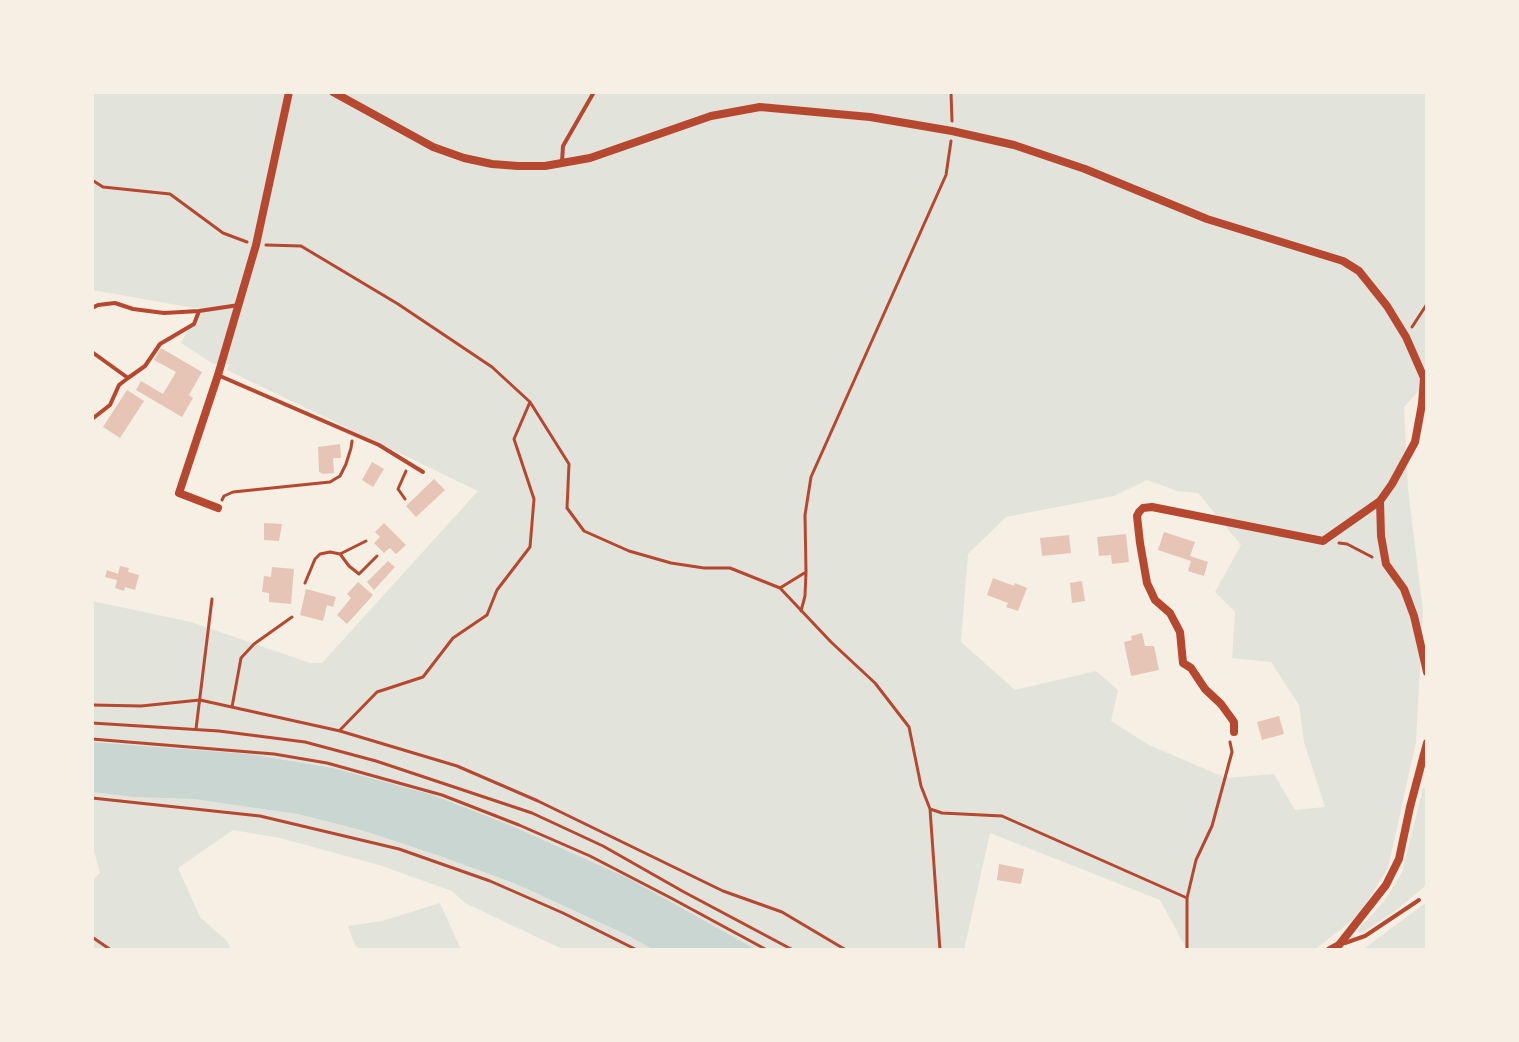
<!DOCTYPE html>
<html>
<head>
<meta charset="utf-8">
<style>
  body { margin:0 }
  #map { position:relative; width:1519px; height:1042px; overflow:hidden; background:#f6efe4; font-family:"PT Sans Narrow",sans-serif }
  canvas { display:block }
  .frame { position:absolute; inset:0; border:94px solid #f6efe4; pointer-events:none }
</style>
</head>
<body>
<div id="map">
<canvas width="1519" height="1042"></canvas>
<div class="frame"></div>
</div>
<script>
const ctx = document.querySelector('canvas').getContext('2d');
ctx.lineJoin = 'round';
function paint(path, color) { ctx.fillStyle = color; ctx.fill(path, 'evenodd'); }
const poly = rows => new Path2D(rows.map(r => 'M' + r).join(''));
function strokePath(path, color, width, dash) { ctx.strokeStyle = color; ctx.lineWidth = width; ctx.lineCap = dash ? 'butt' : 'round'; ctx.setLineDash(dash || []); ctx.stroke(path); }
paint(poly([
  [92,92,1427,92,1427,382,1404,407,1408,489,1423,611,1416,742,1388,868,1358,916,1314,950,1187,950,1160,900,990,833,964,950,757,950,628,878,510,825,430,794,333,768,250,754,92,742,92,601,191,622,310,663,322,663,478,491,227,370,229,364,213,364,181,343,200,309,92,290],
  [1147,480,1177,491,1198,493,1241,545,1215,592,1235,612,1232,658,1271,662,1299,705,1304,742,1325,807,1295,810,1274,774,1226,778,1149,745,1111,721,1118,690,1096,671,1015,690,961,642,968,554,1006,517,1114,496],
  [1427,787,1427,881,1424,887,1395,911,1364,932,1358,933,1358,930,1385,900,1402,872,1423,788],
  [92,792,133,797,194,799,237,804,298,814,364,831,440,856,516,884,627,935,654,950,564,950,465,903,452,891,379,865,280,838,233,830,178,868,200,917,227,941,231,950,92,950,92,881,100,873,92,844],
  [440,903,461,950,360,950,355,945,348,926,382,921],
  [1424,904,1427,907,1427,950,1362,950]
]), '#e2e4dc');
paint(poly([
  [92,742,250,754,333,768,430,794,510,825,628,878,757,950,654,950,627,935,516,884,440,856,364,831,298,814,194,799,133,797,92,792]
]), '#c9d6d2');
paint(poly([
  [161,348,202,372,189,395,193,398,182,417,136,390,141,381,163,394,176,372,154,360],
  [127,390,144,401,120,438,103,427],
  [340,444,341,458,333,458,334,473,323,474,319,472,318,447],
  [372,462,384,469,373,487,362,480],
  [434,479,445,490,416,517,406,506],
  [264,523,282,524,279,541,264,540],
  [384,523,406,545,396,554,390,548,384,553,374,543,380,537,375,532],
  [1164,532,1195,542,1190,556,1208,562,1204,576,1188,571,1191,561,1158,550],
  [1126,534,1129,562,1112,564,1111,555,1099,556,1097,537],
  [1069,535,1071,553,1042,556,1040,538],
  [388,561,395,567,374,590,367,582],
  [120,566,129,568,128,572,139,575,135,590,125,587,124,591,115,588,117,580,105,577,107,570,118,574],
  [272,567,294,569,291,604,269,602,269,593,262,592,264,576,271,577],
  [993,578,1014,586,1015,583,1027,588,1018,611,1006,607,1008,603,987,595],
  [1082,581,1085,601,1072,603,1070,583],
  [358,582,373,595,347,624,337,615,351,598,347,594],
  [306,589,336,597,333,607,327,605,323,621,300,615],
  [1142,633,1145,646,1154,646,1159,670,1131,676,1124,642,1132,640,1131,636],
  [1279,716,1284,734,1262,740,1257,722],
  [999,864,1024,869,1021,884,997,880]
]), '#e6c5b7');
strokePath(poly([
  [951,92,952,121],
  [92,180,103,187,170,194,223,233,247,242],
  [266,245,301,246,398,304,492,367,530,402,569,464,567,508,584,531,629,551,671,563,704,568,730,568,780,588,831,642,875,683,909,727,921,786,930,809,940,950],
  [1412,327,1427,304],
  [405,499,398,489,406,471],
  [222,500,224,496,233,492,330,482,340,476,346,464,351,448,352,441],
  [1339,543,1347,544,1372,557],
  [340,554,349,566,359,574,377,556],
  [305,583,315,559,320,554,330,552,340,554,366,541],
  [780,588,806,572],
  [801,611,805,596,806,572,805,515,811,477,946,175,951,141],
  [92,705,141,706,200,700,340,731,457,766,538,801,723,891,782,912,846,950],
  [232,707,241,658,254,644,292,617],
  [92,723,219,731,305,742,376,761,532,813,603,846,684,892,793,950],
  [196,729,212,599],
  [340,730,377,692,423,677,453,638,487,615,497,590,530,547,534,499,514,439,530,402],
  [92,739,274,754,327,763,442,795,519,825,590,856,671,898,767,950],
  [92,798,260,816,399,849,490,881,563,913,637,950],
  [930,809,942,813,1002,816,1187,898],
  [92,937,111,950],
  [1187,950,1187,898,1196,860,1212,826,1232,752,1230,742]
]), '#b5482f', 3);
strokePath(poly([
  [562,162,563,146,594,92],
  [92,308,98,305,115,303,133,309,164,313,199,311,239,305],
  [92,352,128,378,145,366,160,344,194,324,199,311],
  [220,376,379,445,423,472],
  [92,419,110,405,119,385,128,378],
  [1345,943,1365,936,1419,900]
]), '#b5482f', 4);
strokePath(poly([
  [333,92,433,147,464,158,492,164,518,166,545,166,590,158,711,116,760,107,870,117,952,131,1014,145,1085,169,1207,219,1343,261,1359,271,1387,306,1406,337,1424,378,1422,404,1415,442,1392,484,1380,501,1381,536,1386,564,1404,589,1414,616,1427,672],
  [218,508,179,493,218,375,256,245,289,92],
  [1234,732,1234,722,1221,704,1205,689,1191,668,1183,663,1180,632,1170,613,1155,600,1147,583,1140,543,1137,516,1139,512,1143,508,1152,507,1323,541,1380,501],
  [1330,950,1339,945,1386,885,1399,859,1410,807,1427,743]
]), '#b5482f', 8);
</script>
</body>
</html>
